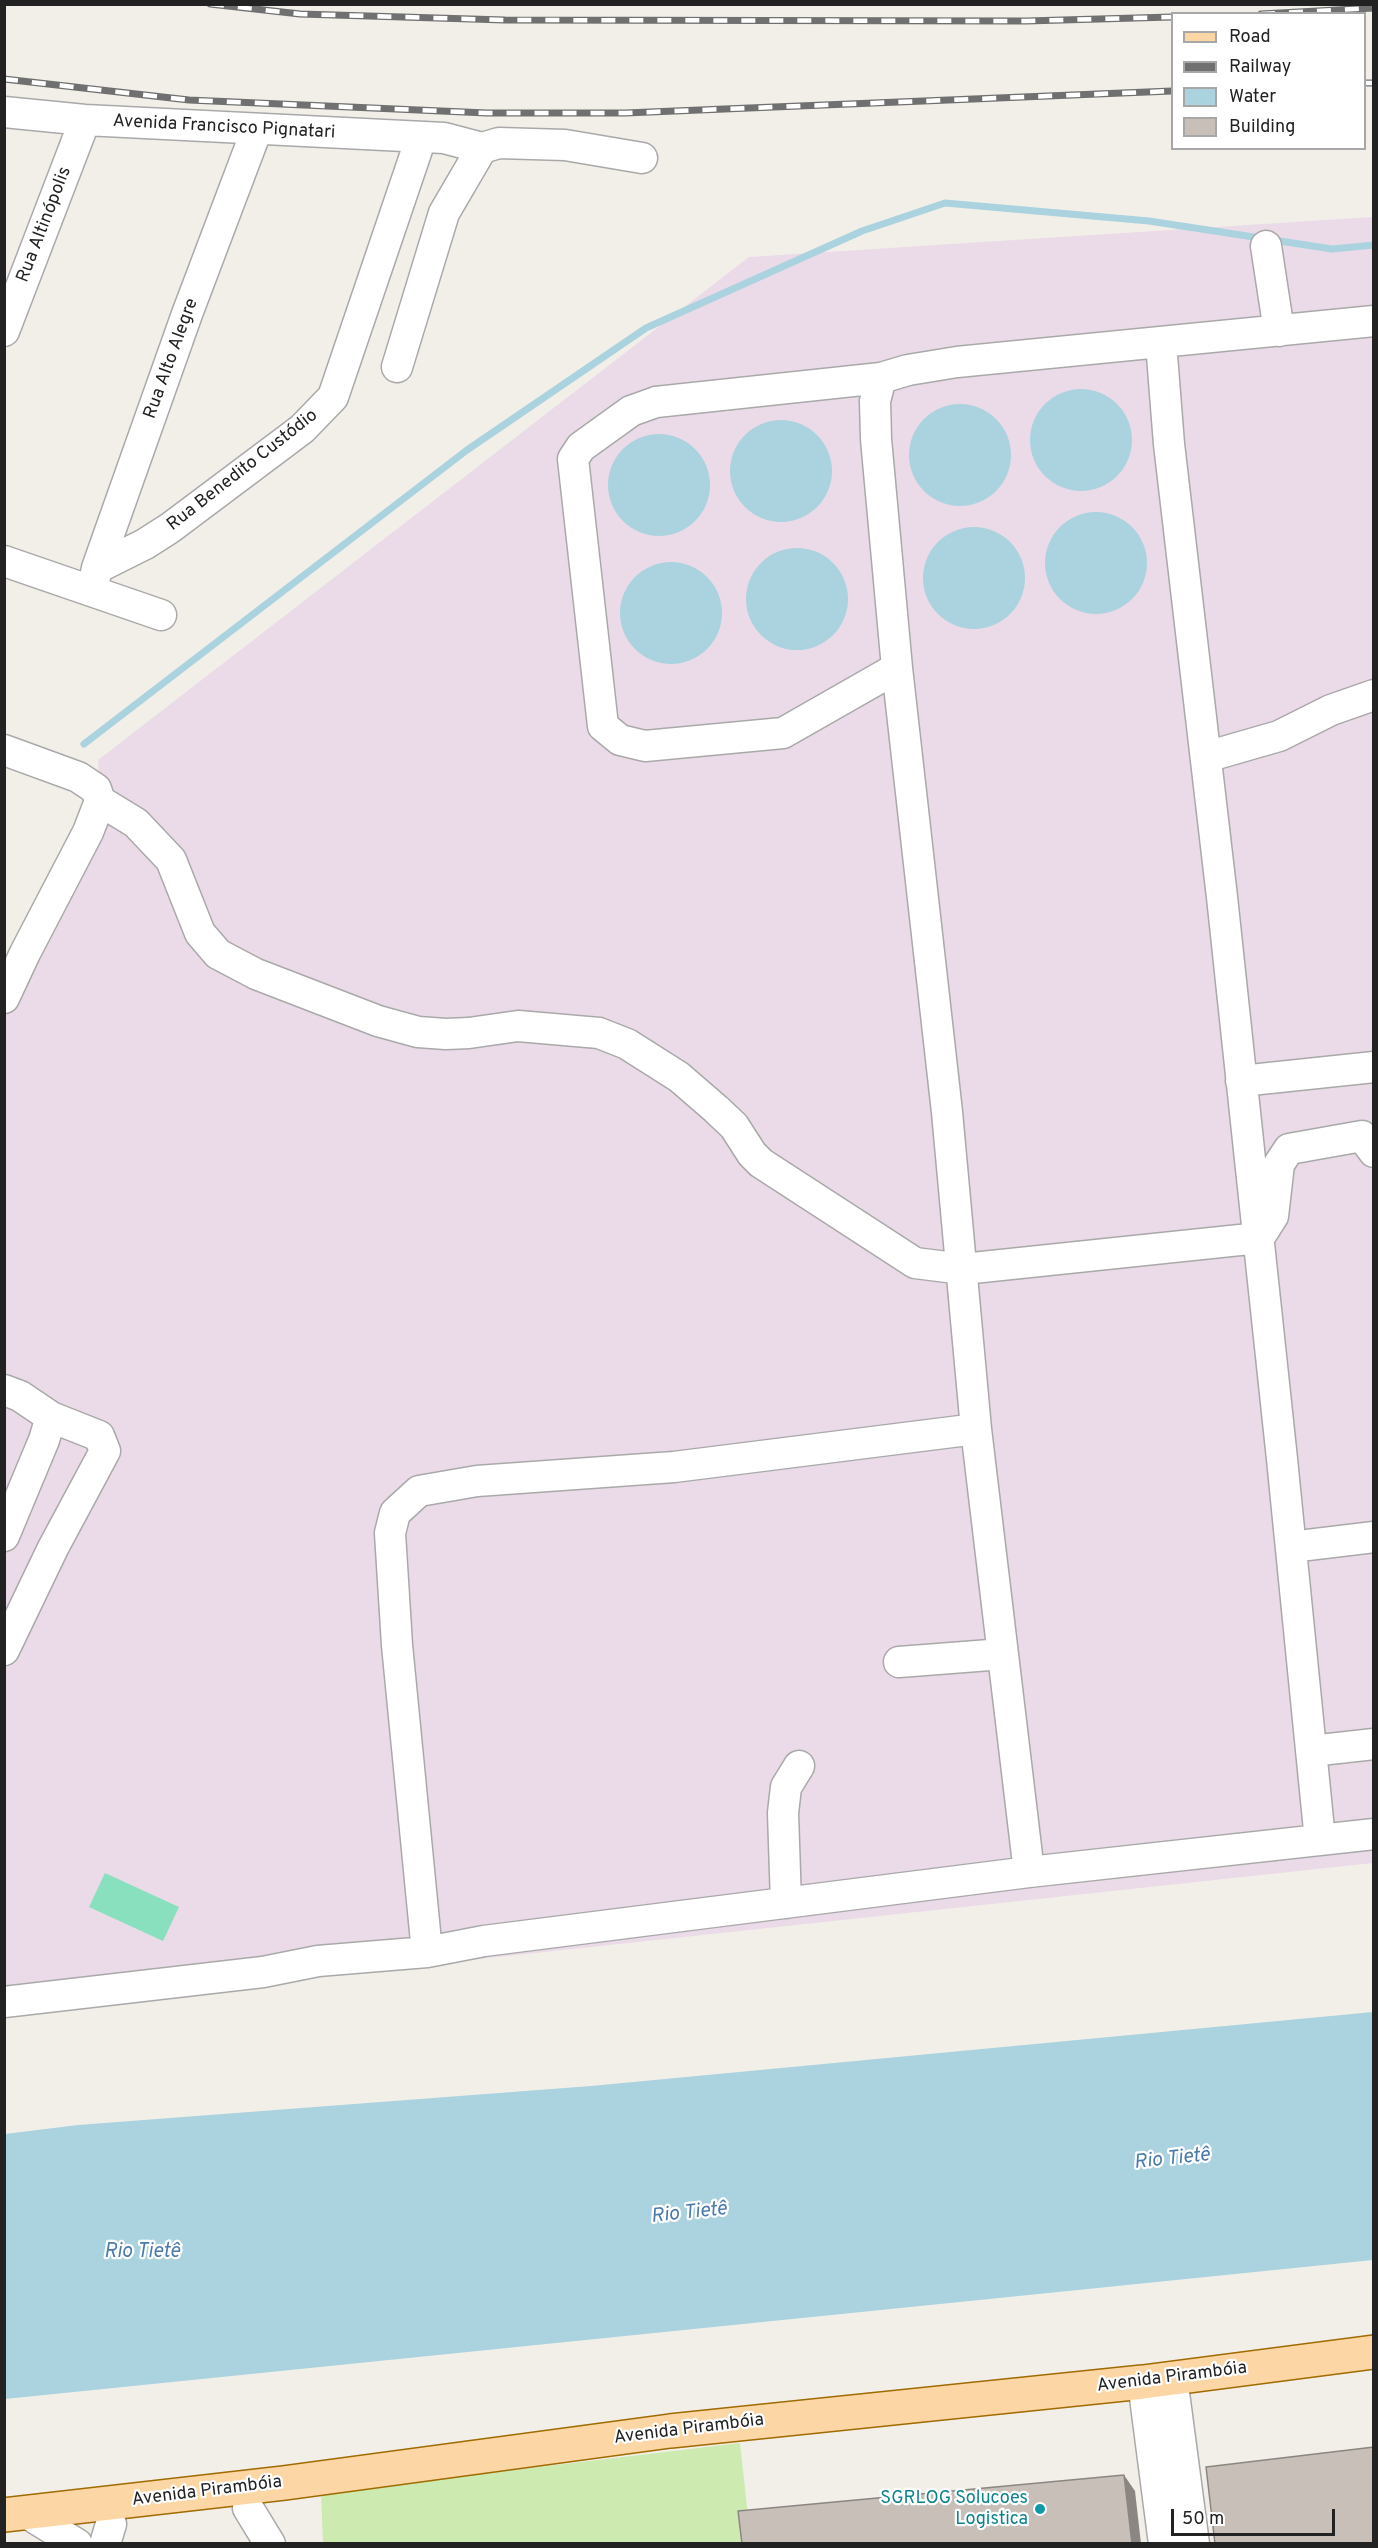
<!DOCTYPE html>
<html>
<head>
<meta charset="utf-8">
<style>
  body { margin:0 }
  #map { position:relative; width:1378px; height:2548px; overflow:hidden; background:#f2efe9; font-family:Overpass,sans-serif }
  canvas { display:block }
  .frame { position:absolute; inset:0; border:6px solid #222; pointer-events:none }
  .legend { position:absolute; left:1171px; top:12px; width:195px; height:138px; box-sizing:border-box; background:#fff; border:2px solid #a7a7a7; margin:0; padding:8px 10px; list-style:none; font-size:18px; color:#222 }
  .legend li { display:flex; align-items:center; gap:12px; height:30px }
  .legend b { width:30px; border:2px solid #a7a7a7 }
  .scale { position:absolute; left:1171px; top:2509px; width:164px; height:27px; box-sizing:border-box; border:3px solid #222; border-top:0; padding-left:8px; font-size:18px; line-height:21px; white-space:nowrap; color:#222; -webkit-text-stroke:4px #fff; paint-order:stroke }
</style>
</head>
<body>
<div id="map">
<canvas width="1378" height="2548"></canvas>
<div class="frame"></div>
<ul class="legend">
<li><b style="height:8px;background:#fcd6a4"></b>Road</li>
<li><b style="height:8px;background:#707070"></b>Railway</li>
<li><b style="height:16px;background:#aad3df"></b>Water</li>
<li><b style="height:16px;background:#c7bfb8"></b>Building</li>
</ul>
<div class="scale">50 m</div>
</div>
<script>
const ctx = document.querySelector('canvas').getContext('2d');
ctx.lineJoin = 'round';
function paint(path, color) { ctx.fillStyle = color; ctx.fill(path, 'evenodd'); }
const poly = rows => new Path2D(rows.map(r => 'M' + r).join(''));
function strokePath(path, color, width, dash) { ctx.strokeStyle = color; ctx.lineWidth = width; ctx.lineCap = dash ? 'butt' : 'round'; ctx.setLineDash(dash || []); ctx.stroke(path); }
function drawText(font, color, halo, rows, align = 'center') {
  ctx.font = font + ' Overpass,sans-serif'; ctx.lineWidth = 4.5; ctx.setLineDash([]); ctx.textBaseline = 'middle'; ctx.strokeStyle = halo; ctx.fillStyle = color; for (const [text, x, y, turn = 0] of rows) {
    ctx.save(); ctx.translate(x, y); ctx.rotate((+turn || 0) * Math.PI / 180); ctx.textAlign = isNaN(turn) ? turn : align; if (halo) ctx.strokeText(text, 0, 0); ctx.fillText(text, 0, 0); ctx.restore();
  }
}
paint(poly([
  [1373,217,1373,1863,5,2010,5,975,99,772,98,760,749,257]
]), '#ebdbe8');
paint(poly([
  [740,2443,751,2543,323,2543,321,2493]
]), '#cdebb0');
paint(poly([
  [105,1873,179,1907,163,1941,89,1907]
]), '#88e0be');
paint(poly([
  '1030 440a51 51 0 1 1 102 0a51 51 0 1 1-102 0Z',
  '909 455a51 51 0 1 1 102 0a51 51 0 1 1-102 0Z',
  '730 471a51 51 0 1 1 102 0a51 51 0 1 1-102 0Z',
  '608 485a51 51 0 1 1 102 0a51 51 0 1 1-102 0Z',
  '1045 563a51 51 0 1 1 102 0a51 51 0 1 1-102 0Z',
  '923 578a51 51 0 1 1 102 0a51 51 0 1 1-102 0Z',
  '746 599a51 51 0 1 1 102 0a51 51 0 1 1-102 0Z',
  '620 613a51 51 0 1 1 102 0a51 51 0 1 1-102 0Z',
  [1373,2012,1373,2260,5,2399,5,2134,78,2125,591,2086]
]), '#aad3df');
strokePath(poly([
  [84,744,467,450,646,328,862,231,945,203,1149,221,1332,249,1374,245]
]), '#aad3df', 7);
const minor = poly([
  [4,112,85,120,444,138,482,148],
  [1266,246,1279,331],
  [4,331,85,120],
  [1161,343,1169,444,1222,897,1282,1459,1320,1840],
  [397,367,444,213,482,148,499,143,565,145,642,158],
  [881,378,656,402,631,411,581,447,573,459,603,726,620,740,645,746,783,733,897,668],
  [4,561,161,615],
  [97,568,145,544,170,528,302,429,333,397,421,138],
  [92,591,97,568,187,314,257,129],
  [4,750,78,777,96,789,100,801],
  [1206,757,1279,736,1331,710,1374,695],
  [100,801,136,823,171,860,200,933,218,954,256,974,378,1021,418,1032,446,1034,469,1033,518,1026,599,1033,627,1044,679,1077,716,1109,734,1126,752,1154,761,1163,915,1263,963,1269,1259,1238,1273,1216,1279,1164,1289,1149,1362,1136,1374,1152],
  [4,998,25,953,88,832,100,801],
  [1241,1081,1374,1067],
  [4,1390,20,1396,51,1417,44,1440,4,1536],
  [1291,1547,1374,1537],
  [4,1650,53,1548,105,1451,99,1436,51,1417],
  [899,1662,1003,1654],
  [1311,1751,1374,1744],
  [1029,1872,976,1429,947,1112,897,668,876,439,875,401,881,378,908,370,957,362,1374,321],
  [786,1903,783,1813,786,1787,799,1766],
  [427,1952,397,1645,390,1533,395,1513,419,1491,477,1481,674,1467,976,1429],
  [4,2002,263,1972,318,1961,427,1952,484,1941,1029,1872,1374,1834],
  [1172,2378,1194,2544],
  [1143,2382,1164,2544],
  [248,2508,270,2544],
  [25,2512,77,2544],
  [105,2544,111,2524]
]);
const major = poly([
  [4,2515,284,2483,670,2431,1143,2382,1374,2352]
]);
strokePath(minor, '#a9a9a9', 33);
strokePath(major, '#a06b00', 36);
strokePath(minor, '#fff', 30);
strokePath(major, '#fcd6a4', 33);
const rail = poly([
  [210,4,300,14,505,20,1026,21,1172,17],
  [1261,14,1374,8],
  [4,79,189,100,487,113,625,113,1172,91],
  [1364,83,1374,83]
]);
strokePath(rail, '#707070', 7);
strokePath(rail, '#fff', 4.5, [14]);
paint(poly([
  [1124,2475,1135,2491,1141,2544,1132,2544]
]), '#8b8681');
const building = poly([
  [1374,2447,1374,2544,1215,2544,1206,2467,1374,2447],
  [1124,2475,1132,2544,742,2544,738,2511,1124,2475]
]);
paint(building, '#c7bfb8');
strokePath(building, '#8b8681', 1.5);
for (const [x, y, r, color] of [
  [1040,2509,6,"#0f9aa8"]
]) { const dot = new Path2D(); dot.arc(x, y, r, 0, 2 * Math.PI); ctx.fillStyle = color; ctx.fill(dot); strokePath(dot, '#fff', 2); }
drawText('18px', '#222', '#fff', [
  ["Avenida Francisco Pignatari",224,128,3],
  ["Rua Altinópolis",45,225,-69],
  ["Rua Alto Alegre",172,359,-70],
  ["Rua Benedito Custódio",243,471,-38],
  ["Avenida Pirambóia",1172,2378,-7],
  ["Avenida Pirambóia",689,2430,-7],
  ["Avenida Pirambóia",207,2492,-7]
]);
drawText('18px', '#0d838f', '#fff', [
  ["SGRLOG Solucoes",1028,2499],
  ["Logistica",1028,2520]
], 'right');
drawText('italic 20px', '#4a7aab', '#fff', [
  ["Rio Tietê",1172,2160,-6],
  ["Rio Tietê",689,2214,-6],
  ["Rio Tietê",142,2253]
]);
</script>
</body>
</html>
